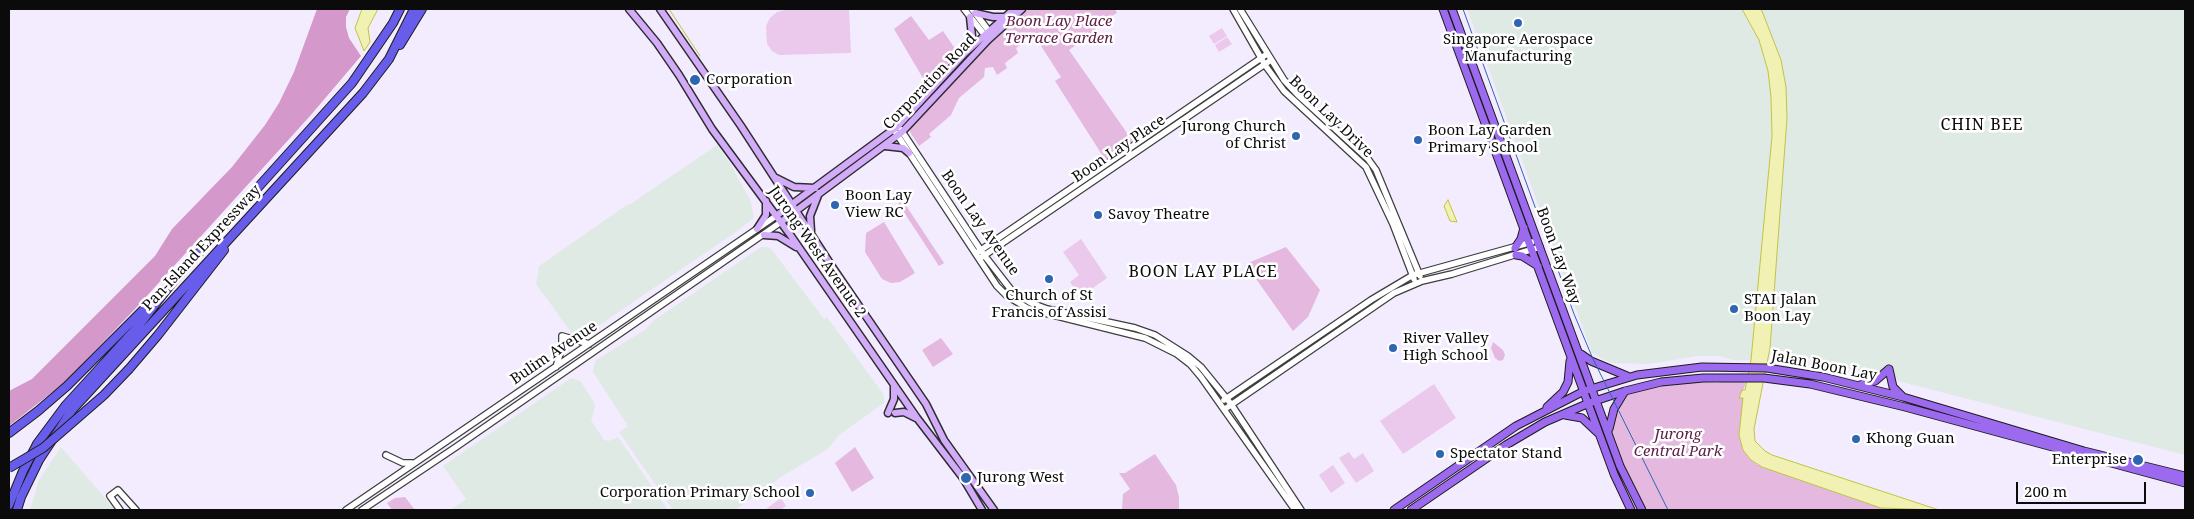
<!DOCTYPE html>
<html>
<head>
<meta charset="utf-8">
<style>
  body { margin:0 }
  #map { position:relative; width:2194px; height:519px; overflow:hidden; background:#f3ebfe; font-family:"Noto Serif",serif }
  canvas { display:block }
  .frame { position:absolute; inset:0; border:10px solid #0b0b0b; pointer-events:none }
  .scale { position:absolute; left:2016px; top:482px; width:130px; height:22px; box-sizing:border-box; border:2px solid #0b0b0b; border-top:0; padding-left:6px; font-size:15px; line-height:18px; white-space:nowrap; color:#0b0b0b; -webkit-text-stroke:4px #fff; paint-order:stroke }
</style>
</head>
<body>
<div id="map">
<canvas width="2194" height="519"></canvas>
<div class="frame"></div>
<div class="scale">200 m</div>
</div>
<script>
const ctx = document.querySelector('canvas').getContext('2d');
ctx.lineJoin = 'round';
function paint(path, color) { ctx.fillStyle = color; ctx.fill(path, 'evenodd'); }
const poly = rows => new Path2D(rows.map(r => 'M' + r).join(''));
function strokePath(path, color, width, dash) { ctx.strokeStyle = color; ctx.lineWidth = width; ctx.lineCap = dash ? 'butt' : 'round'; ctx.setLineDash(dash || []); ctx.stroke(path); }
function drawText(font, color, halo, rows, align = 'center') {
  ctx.font = font + ' "Noto Serif",serif'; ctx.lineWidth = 5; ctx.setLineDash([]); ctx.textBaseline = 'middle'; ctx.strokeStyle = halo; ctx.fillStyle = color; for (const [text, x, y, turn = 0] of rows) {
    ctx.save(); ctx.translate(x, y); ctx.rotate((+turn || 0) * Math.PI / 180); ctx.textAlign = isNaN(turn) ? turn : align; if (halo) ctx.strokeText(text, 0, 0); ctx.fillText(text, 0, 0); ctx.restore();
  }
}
paint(poly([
  [1467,9,1742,9,1759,40,1768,71,1771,97,1772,136,1751,360,1734,360,1719,356,1698,356,1649,364,1610,363,1592,353],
  [1760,9,2185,9,2185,455,1770,348,1787,118,1781,60],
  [717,145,731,165,751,202,754,218,733,234,582,337,573,335,536,284,539,266,628,204,629,205],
  [761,247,768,247,772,250,824,319,827,317,884,395,884,403,839,435,828,449,784,475,735,510,673,510,619,432,628,426,593,372,595,361,646,329,653,321],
  [571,378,580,381,594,402,595,407,591,420,604,440,609,441,618,437,668,510,450,510,466,499,443,466],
  [61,447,100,492,115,510,30,510,39,480]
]), '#e0eae5');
paint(poly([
  [1027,9,1115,9,1117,13,1094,26,1097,31,1069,50,1134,143,1106,161,1055,81,1061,77,1034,35,1016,48,1018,53,1005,63,1007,68,997,75,993,67,985,68,984,77,959,98,951,115,929,134,931,137,919,146,910,132,910,126,1000,31],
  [911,16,929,40,943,31,958,53,927,85,894,29],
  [903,201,944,263,939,266,898,203],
  [884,222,915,273,900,282,891,283,882,279,865,252,866,233],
  [1286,247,1320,290,1308,317,1293,331,1254,276,1248,263],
  [941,338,953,354,933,367,922,350],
  [1493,342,1503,350,1505,355,1503,360,1499,361,1495,358,1491,348],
  [1737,379,1746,383,1740,398,1744,398,1739,435,1743,450,1751,460,1756,464,1881,508,1908,510,1642,510,1609,432,1611,418,1624,396,1631,391,1659,384,1695,381,1716,383],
  [855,447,874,478,852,492,835,463],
  [1155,454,1176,485,1179,497,1179,510,1122,510,1123,494,1130,489,1119,473,1125,473],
  [405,497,415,510,392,510,387,503,395,498]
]), '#e5b8e0');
paint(poly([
  [317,9,350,9,346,17,346,27,349,38,361,56,310,116,135,309,64,383,9,426,9,391,32,379,155,256,172,229,232,167,265,125,279,103,294,72]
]), '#d498ca');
paint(poly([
  [849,9,851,53,779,55,772,51,767,44,766,26,770,18,777,12,785,10],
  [1222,28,1227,36,1214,44,1209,36],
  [1077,31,1082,38,1071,45,1066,38],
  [1227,37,1232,44,1219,52,1215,45],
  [1081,239,1107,278,1080,297,1070,282,1079,275,1063,252],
  [1434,384,1456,418,1403,454,1380,421],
  [1349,452,1354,459,1363,453,1374,471,1356,483,1339,458],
  [1333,465,1345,483,1331,493,1319,475],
  [781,498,786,506,780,510,767,510,766,509]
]), '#ebc9ed');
const water = poly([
  [362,9,378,9,368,28,370,42,364,51,355,28,362,9],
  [1742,9,1760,9,1762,11,1781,60,1786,87,1787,118,1770,348,1754,429,1755,441,1765,451,1772,455,1939,510,1881,508,1762,467,1751,460,1743,450,1739,435,1743,398,1739,398,1742,390,1745,390,1751,360,1772,136,1771,97,1768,71,1759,40,1742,9],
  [1448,200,1457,222,1450,221,1444,206,1448,200]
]);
paint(water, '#f1f1b4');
strokePath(water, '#c1c340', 1);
strokePath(poly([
  [669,9,700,56]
]), '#c1c340', 1);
const tertiary = poly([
  [964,9,987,38],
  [972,9,992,35],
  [1233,9,1265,65,1284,91,1366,167,1393,224,1414,279],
  [1240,9,1284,80,1299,96,1368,159,1376,170,1420,276],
  [901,130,984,255,1012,291,1031,303,1047,309,1135,328,1155,335,1188,356,1201,367,1231,404,1301,510],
  [896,133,997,286,1007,296,1029,309,1145,338,1177,354,1190,364,1201,377,1295,510],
  [978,252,1267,54],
  [982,257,1271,60],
  [556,367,562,347,562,336,589,344],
  [1224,400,1371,300,1413,275,1532,242],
  [1225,409,1394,293,1422,281,1452,274,1540,247],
  [386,455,403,463,412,463],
  [120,510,110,496,118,490,136,510],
  [346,510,776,216],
  [362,510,456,447,781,222]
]);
const secondary = poly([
  [629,9,657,43,679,75,712,129,791,236,917,418,963,478,982,510],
  [660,9,741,126,833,268,926,404,944,440,994,510],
  [975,13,993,17,1004,17],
  [967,50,972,36,970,17],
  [885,146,903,148,909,153],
  [776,178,794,187,815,188],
  [776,216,898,126,965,53,1014,9],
  [781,222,902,132,988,40,1022,9],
  [757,229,766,215,766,201],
  [811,231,810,216,819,193],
  [764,235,778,236,796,247],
  [888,413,894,399,894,387],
  [895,413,904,412,916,418]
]);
const primary = poly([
  [1443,9,1614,474,1631,510],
  [1452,9,1620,466,1642,510],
  [1515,248,1521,239,1524,228],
  [1516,255,1522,256,1538,266],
  [1581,354,1591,361,1627,376],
  [1889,369,1893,387,1902,396],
  [1860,385,1875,381,1889,369],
  [1547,407,1563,392,1568,382,1570,361],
  [1565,415,1582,418,1598,433],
  [1609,429,1614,409,1625,391],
  [1394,510,1516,426,1584,391,1637,375,1702,367,1767,368,1823,377,1903,397,2084,451,2185,476],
  [1411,510,1506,445,1545,422,1589,403,1625,391,1661,382,1703,378,1764,378,1810,384,1905,407,2185,483]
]);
const motorway = poly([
  [400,45,422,9],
  [129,369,158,335,224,250],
  [9,433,38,411,67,386,158,295],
  [9,505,23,471,37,444,66,405,140,324,171,284,352,83,393,23,400,9],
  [17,510,21,497,39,460,72,410,363,93,389,59,414,9]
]);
strokePath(tertiary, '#3e3e3e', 8);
strokePath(secondary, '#2d2d2d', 9);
strokePath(primary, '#1c1c1c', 9);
strokePath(motorway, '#1c1c1c', 10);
strokePath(tertiary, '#fff', 5.5);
strokePath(secondary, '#d2abf9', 6);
strokePath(primary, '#9c6aee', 7);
strokePath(motorway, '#675dea', 8);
strokePath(poly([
  [1463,9,1574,314,1593,359,1668,510]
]), '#2e66b1', 1);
const motorwayBridge = poly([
  [9,468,43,448,104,395,129,369]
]);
strokePath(motorwayBridge, '#1c1c1c', 10, []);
strokePath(motorwayBridge, '#675dea', 8);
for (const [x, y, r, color] of [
  [1518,23,5,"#2e66b1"],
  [695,80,6,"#2e66b1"],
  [1296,136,5,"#2e66b1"],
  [1418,140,5,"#2e66b1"],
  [835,205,5,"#2e66b1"],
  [1098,215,5,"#2e66b1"],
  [1049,279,5,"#2e66b1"],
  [1734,309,5,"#2e66b1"],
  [1393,348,5,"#2e66b1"],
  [1856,439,5,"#2e66b1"],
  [1440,454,5,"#2e66b1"],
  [2138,460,6,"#2e66b1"],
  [966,478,6,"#2e66b1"],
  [810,493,5,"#2e66b1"]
]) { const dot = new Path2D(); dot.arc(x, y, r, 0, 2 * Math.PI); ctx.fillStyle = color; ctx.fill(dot); strokePath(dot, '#fff', 2); }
drawText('italic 15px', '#5e2145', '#fff', [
  ["Boon Lay Place",1059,22],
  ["Terrace Garden",1059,39],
  ["Jurong",1678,435],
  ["Central Park",1678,452]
]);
drawText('15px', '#0b0b0b', '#fff', [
  ["Singapore Aerospace",1518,40,"center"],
  ["Manufacturing",1518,57,"center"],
  ["Corporation",706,80],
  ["Jurong Church",1286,127,"right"],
  ["of Christ",1286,144,"right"],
  ["Boon Lay Garden",1428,131],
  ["Primary School",1428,148],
  ["Boon Lay",845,196],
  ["View RC",845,213],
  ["Savoy Theatre",1108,215],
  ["Church of St",1049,296,"center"],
  ["Francis of Assisi",1049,313,"center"],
  ["STAI Jalan",1744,300],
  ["Boon Lay",1744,317],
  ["River Valley",1403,339],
  ["High School",1403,356],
  ["Khong Guan",1866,439],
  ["Spectator Stand",1450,454],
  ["Enterprise",2127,460,"right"],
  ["Jurong West",977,478],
  ["Corporation Primary School",800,493,"right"]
], 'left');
drawText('15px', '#0b0b0b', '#fff', [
  ["Corporation Road",930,82,-46],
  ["Boon Lay Drive",1331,117,44],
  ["Boon Lay Place",1119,149,-34],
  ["Boon Lay Avenue",980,223,55],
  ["Pan-Island Expressway",202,248,-47],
  ["Jurong West Avenue 2",817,252,55],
  ["Boon Lay Way",1558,256,70],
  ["Bulim Avenue",554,353,-34],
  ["Jalan Boon Lay",1824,366,11]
]);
ctx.letterSpacing = '1px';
drawText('16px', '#0b0b0b', '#fff', [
  ["CHIN BEE",1982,125],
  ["BOON LAY PLACE",1203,272]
]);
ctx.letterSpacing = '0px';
</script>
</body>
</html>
